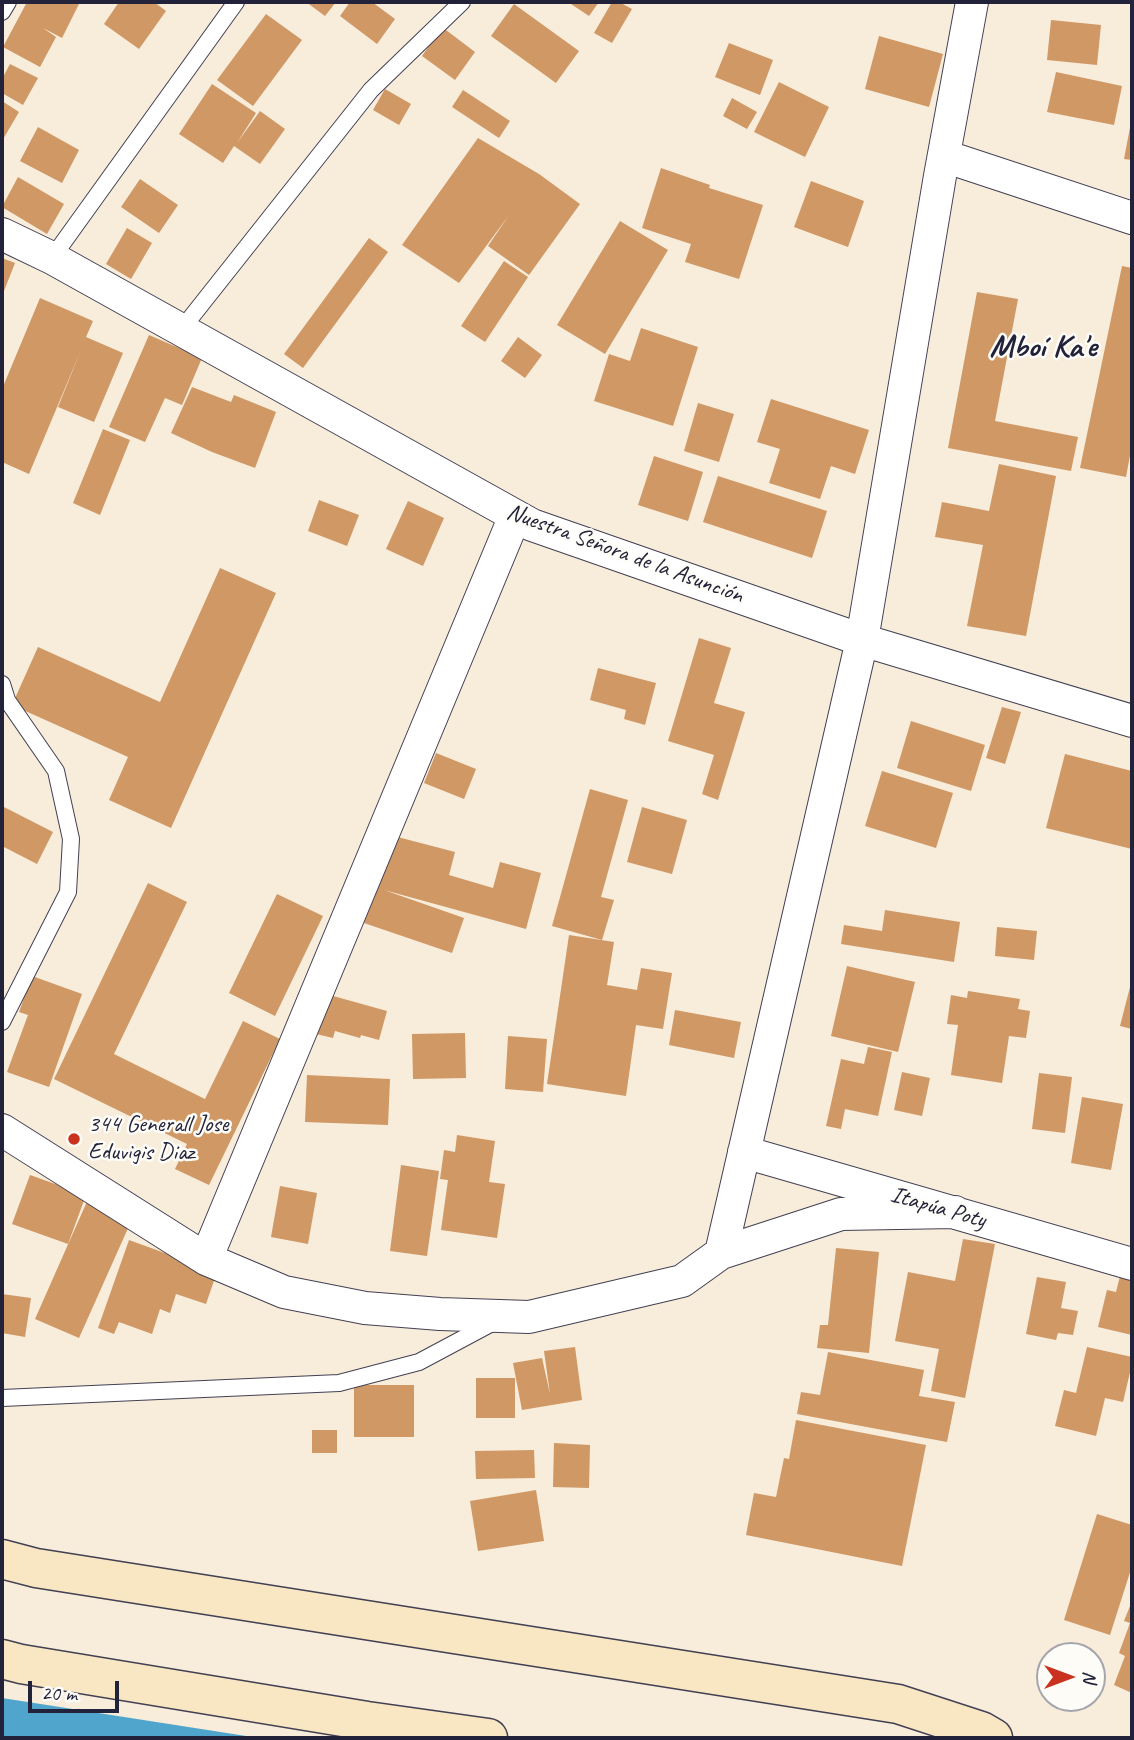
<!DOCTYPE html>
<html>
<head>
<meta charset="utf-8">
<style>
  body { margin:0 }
  #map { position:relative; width:1134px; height:1740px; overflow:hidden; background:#f8ecdb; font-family:Caveat,sans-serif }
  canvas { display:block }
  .frame { position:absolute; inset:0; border:4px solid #22223b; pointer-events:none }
  .north { position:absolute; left:1036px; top:1642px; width:70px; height:70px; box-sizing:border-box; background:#fdfcf7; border:2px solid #a5a5ac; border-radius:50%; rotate:90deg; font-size:19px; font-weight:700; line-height:28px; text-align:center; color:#22223b }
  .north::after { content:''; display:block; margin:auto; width:24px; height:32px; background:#c8321e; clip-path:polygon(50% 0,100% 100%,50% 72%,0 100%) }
  .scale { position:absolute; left:28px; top:1681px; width:91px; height:32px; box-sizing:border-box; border:4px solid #22223b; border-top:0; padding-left:9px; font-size:21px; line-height:24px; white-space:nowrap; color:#22223b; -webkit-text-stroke:5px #fdfcf7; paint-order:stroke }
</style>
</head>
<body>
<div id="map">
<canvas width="1134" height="1740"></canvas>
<div class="frame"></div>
<div class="north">N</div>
<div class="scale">20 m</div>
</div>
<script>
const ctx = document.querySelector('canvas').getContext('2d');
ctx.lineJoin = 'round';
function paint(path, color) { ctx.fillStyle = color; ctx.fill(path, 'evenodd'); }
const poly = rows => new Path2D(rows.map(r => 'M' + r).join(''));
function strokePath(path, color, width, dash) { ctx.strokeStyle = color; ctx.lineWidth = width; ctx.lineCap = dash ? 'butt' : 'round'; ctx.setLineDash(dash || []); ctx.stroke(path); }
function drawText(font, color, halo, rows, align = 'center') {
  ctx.font = font + ' Caveat,sans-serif'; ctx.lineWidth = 5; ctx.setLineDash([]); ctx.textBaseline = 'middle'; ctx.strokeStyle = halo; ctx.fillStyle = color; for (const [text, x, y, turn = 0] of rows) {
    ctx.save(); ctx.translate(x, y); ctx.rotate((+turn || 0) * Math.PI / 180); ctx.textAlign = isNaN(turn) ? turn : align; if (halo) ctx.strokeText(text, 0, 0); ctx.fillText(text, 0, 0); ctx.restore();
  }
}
paint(poly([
  [2,1698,259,1738,2,1738]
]), '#4fa5cc');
paint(poly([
  [27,2,80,2,62,38,43,28,56,37,40,67,3,47],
  [119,2,154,2,166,11,139,49,104,24],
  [306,2,336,2,325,16],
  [350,2,372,2,395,19,377,44,340,16],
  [568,2,599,2,589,16],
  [612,2,619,2,632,9,612,43,594,33],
  [514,4,579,51,556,83,491,36],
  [266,14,302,40,253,106,217,80],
  [1051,20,1101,25,1097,65,1047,60],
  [442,27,475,52,455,80,422,56],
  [879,36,943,54,929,107,865,89],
  [729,43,773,60,760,95,715,77],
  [10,64,38,78,23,105,2,93,2,79],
  [1056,72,1122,86,1114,125,1047,112],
  [779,82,829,107,805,157,754,132],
  [212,84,256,113,237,143,260,111,285,129,260,164,234,146,223,163,179,134],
  [385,89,411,104,399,125,373,110],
  [463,90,510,121,499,138,452,107],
  [732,98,757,112,747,129,723,116],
  [2,101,19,112,2,141],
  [1131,122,1132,122,1132,160,1124,159],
  [38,127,79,150,62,183,20,161],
  [478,138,539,174,580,204,529,275,488,246,509,215,459,283,402,245],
  [661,168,710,185,709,188,763,205,739,279,685,262,691,244,642,228],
  [18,177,64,204,47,234,2,207],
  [140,179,178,205,159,233,121,207],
  [811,181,864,201,848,247,794,227],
  [620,221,668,250,605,354,557,325],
  [127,228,152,243,131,279,106,264],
  [369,238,388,252,303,368,284,354],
  [2,258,15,263,2,296],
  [504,261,528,277,485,342,461,326],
  [1122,266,1132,268,1132,445,1126,477,1080,468],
  [977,292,1018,299,995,421,1078,437,1071,471,948,448],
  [40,298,93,321,86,337,123,353,94,422,58,407,81,350,29,474,2,462,2,389],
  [641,328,698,347,673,426,594,401,609,354,630,361],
  [149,335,202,358,182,405,165,398,145,442,109,427],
  [518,337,542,355,525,378,501,361],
  [192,387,231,402,234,395,276,412,255,468,212,452,171,433],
  [771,399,869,430,855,474,831,466,820,499,769,483,780,449,757,442],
  [698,403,734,414,719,462,684,451],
  [103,429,130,440,100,515,73,503],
  [654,456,703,472,688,521,638,505],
  [999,464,1056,476,1026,636,967,626,983,545,935,537,942,502,989,511],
  [718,476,827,511,812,558,703,522],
  [319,500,359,515,347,546,308,531],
  [408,501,444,518,423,566,386,549],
  [220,568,276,593,171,828,109,800,128,757,12,705,38,647,160,702],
  [699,638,731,648,714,703,745,712,718,800,702,794,714,755,668,741],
  [598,668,656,683,645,725,624,719,626,710,590,700],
  [1002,707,1021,712,1005,764,986,758],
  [911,721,985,745,971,791,897,768],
  [436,753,476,769,464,799,424,783],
  [1065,754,1132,771,1132,849,1046,828],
  [882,771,953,793,936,848,865,826],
  [590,789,628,800,601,897,614,900,602,940,552,926],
  [2,806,53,832,37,864,2,846],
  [642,807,687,820,672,874,627,862],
  [390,835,455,852,449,875,493,888,500,862,541,873,526,929,384,890,464,918,452,953,364,923,376,888],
  [148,883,187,902,114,1054,205,1099,243,1021,280,1039,209,1185,175,1169,187,1144,54,1079],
  [277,894,323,916,275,1016,229,993],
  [885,910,960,922,954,962,841,944,844,925,882,931],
  [997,927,1037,931,1034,960,995,956],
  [569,935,614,942,607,985,637,990,641,968,672,973,663,1029,636,1025,626,1096,547,1084],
  [847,966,915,982,898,1052,831,1036],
  [32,976,82,994,49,1087,7,1072,28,1015,19,1012],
  [1130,987,1132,988,1132,1029,1120,1026],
  [968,991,1020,999,1018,1009,1030,1011,1026,1038,1009,1036,1002,1083,951,1075,958,1025,947,1024,951,995,967,998],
  [326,994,387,1011,379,1040,361,1035,360,1038,335,1031,333,1038,316,1034],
  [675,1010,741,1022,734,1058,669,1045],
  [465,1033,466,1078,413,1079,412,1034],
  [508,1036,547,1039,543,1092,505,1089],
  [868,1047,892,1052,878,1116,845,1109,841,1129,826,1126,841,1059,864,1064],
  [902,1072,930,1078,922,1116,894,1110],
  [1039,1073,1072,1077,1065,1133,1032,1129],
  [307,1075,390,1079,388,1125,305,1122],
  [1082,1097,1123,1104,1111,1170,1071,1163],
  [457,1135,495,1141,489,1182,505,1184,497,1238,441,1230,448,1180,440,1179,444,1150,455,1152],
  [401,1165,439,1171,427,1256,390,1251],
  [30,1175,86,1195,68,1244,12,1224],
  [280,1186,317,1193,308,1244,271,1237],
  [89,1197,133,1217,79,1338,35,1319],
  [963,1239,995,1244,965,1398,931,1391,939,1349,895,1341,908,1272,955,1281],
  [129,1240,217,1272,206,1304,176,1294,170,1313,160,1309,152,1334,119,1322,114,1334,98,1328],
  [836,1248,879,1252,869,1353,817,1348,820,1325,828,1325],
  [1121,1272,1132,1275,1132,1335,1098,1327,1107,1290,1116,1292],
  [1037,1277,1066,1282,1061,1308,1078,1311,1073,1335,1058,1333,1056,1340,1026,1334],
  [2,1294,31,1298,25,1337,2,1333],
  [575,1347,582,1400,522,1410,513,1363,542,1358,550,1394,544,1351],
  [1087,1347,1132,1357,1132,1364,1123,1402,1105,1398,1096,1436,1055,1426,1064,1390,1076,1393],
  [828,1352,924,1370,919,1396,955,1402,947,1442,797,1414,801,1392,820,1395],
  [476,1378,515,1378,515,1418,476,1418],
  [354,1385,414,1385,414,1437,354,1437],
  [796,1420,926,1445,902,1566,746,1535,754,1493,776,1497,784,1458,789,1459],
  [312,1430,337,1430,337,1453,312,1453],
  [554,1443,590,1445,589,1488,553,1487],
  [534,1450,535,1478,476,1479,475,1451],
  [536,1490,544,1541,478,1551,470,1501],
  [1097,1514,1132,1525,1132,1566,1110,1635,1064,1620],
  [1132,1601,1132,1693,1114,1685,1125,1656,1119,1653,1130,1623,1124,1621]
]), '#cf9865');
const service = poly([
  [2,12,8,2],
  [52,258,236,2],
  [181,330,371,90,462,2],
  [2,684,7,700,56,771,71,839,68,892,2,1022],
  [2,1398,339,1383,419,1362,494,1322]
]);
const minor = poly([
  [944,156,1132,218],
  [2,234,52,258,532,525,862,640,1132,721],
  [2,1130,206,1259,284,1292,365,1308,440,1314,529,1317,682,1281,721,1253,841,1214,955,1212],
  [744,1152,1132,1264],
  [721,1253,862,640,940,176,972,2],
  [206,1259,515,516]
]);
const secondary = poly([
  [2,1559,36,1568,898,1704,981,1731,993,1738],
  [2,1659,21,1664,367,1721,488,1738]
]);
strokePath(service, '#424053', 18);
strokePath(minor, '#424053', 34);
strokePath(secondary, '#424053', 41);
strokePath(service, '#fff', 16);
strokePath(minor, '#fff', 32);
strokePath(secondary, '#f9e7c3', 38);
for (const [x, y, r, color] of [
  [74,1139,7,"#c8321e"]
]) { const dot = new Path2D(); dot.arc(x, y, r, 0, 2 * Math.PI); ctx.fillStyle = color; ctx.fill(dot); strokePath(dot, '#fdfcf7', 2.5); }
drawText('24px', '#22223b', '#fdfcf7', [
  ["Nuestra Señora de la Asunción",625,554,20],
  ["Itapúa Poty",938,1208,16]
]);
drawText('24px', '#22223b', '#fdfcf7', [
  ["344 Generall Jose",88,1125],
  ["Eduvigis Diaz",88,1153]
], 'left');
drawText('bold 32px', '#22223b', '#fdfcf7', [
  ["Mboí Ka'e",1043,348]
]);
</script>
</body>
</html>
